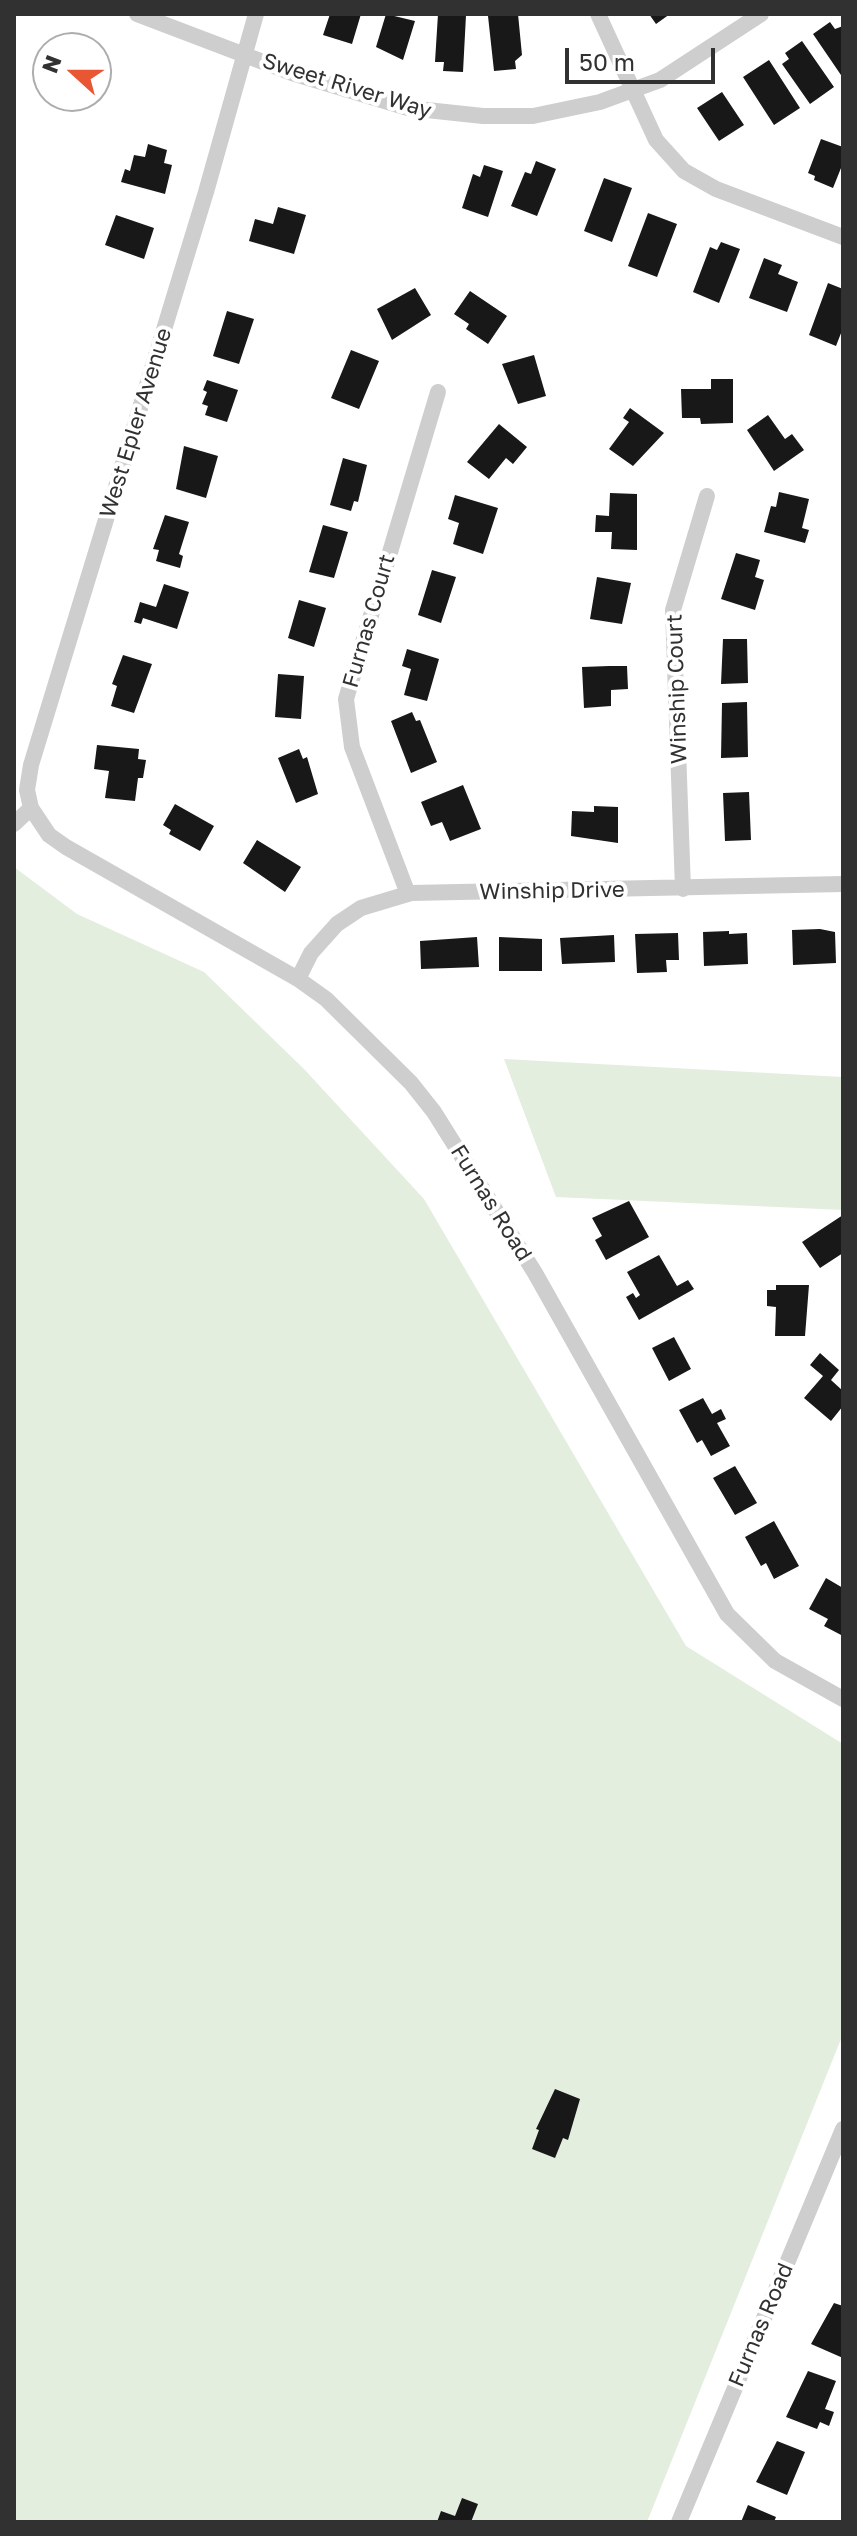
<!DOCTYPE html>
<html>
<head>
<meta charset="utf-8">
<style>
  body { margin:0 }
  #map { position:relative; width:857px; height:2536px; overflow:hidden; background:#fff; font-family:"Golos Text",sans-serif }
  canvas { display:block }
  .frame { position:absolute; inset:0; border:16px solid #313131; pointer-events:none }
  .north { position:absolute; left:32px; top:32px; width:80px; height:80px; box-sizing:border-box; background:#fff; border:2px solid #adadad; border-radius:50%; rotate:291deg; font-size:22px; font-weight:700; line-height:32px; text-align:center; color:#313131 }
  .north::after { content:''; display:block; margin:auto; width:28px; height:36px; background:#e95633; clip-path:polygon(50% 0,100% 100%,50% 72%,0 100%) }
  .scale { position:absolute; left:565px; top:48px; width:150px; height:36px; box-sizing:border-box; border:4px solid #313131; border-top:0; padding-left:10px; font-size:24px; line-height:28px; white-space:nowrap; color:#313131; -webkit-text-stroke:6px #fff; paint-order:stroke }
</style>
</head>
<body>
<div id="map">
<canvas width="857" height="2536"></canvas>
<div class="frame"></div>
<div class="north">N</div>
<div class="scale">50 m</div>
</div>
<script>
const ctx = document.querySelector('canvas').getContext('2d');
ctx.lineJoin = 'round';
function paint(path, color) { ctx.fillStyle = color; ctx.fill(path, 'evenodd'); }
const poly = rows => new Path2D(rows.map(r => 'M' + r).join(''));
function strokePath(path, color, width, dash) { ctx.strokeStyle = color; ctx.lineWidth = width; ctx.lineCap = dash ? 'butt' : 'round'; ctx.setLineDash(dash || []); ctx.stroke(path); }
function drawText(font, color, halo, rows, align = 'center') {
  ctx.font = font + ' "Golos Text",sans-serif'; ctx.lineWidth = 8; ctx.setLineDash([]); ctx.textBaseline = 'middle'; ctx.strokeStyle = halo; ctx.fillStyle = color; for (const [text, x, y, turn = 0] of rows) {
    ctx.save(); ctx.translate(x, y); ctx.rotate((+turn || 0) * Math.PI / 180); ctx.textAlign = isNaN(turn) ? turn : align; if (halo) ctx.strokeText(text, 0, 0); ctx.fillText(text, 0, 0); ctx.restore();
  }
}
paint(poly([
  [14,867,77,914,204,972,304,1069,424,1199,686,1646,843,1744,843,2034,647,2522,14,2522],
  [504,1059,843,1077,843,1210,556,1197]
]), '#e3eedf');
paint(poly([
  [330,14,361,14,352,44,323,35],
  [386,14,415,21,403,60,376,47],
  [438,14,466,15,463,72,443,71,444,62,435,62],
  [518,14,522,55,515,61,516,69,494,71,488,16],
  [649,14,670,14,656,24],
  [830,22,835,29,843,26,843,78,813,34],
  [802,41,834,87,810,104,782,64,789,59,785,53],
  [769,60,800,108,774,125,743,77],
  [722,92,744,125,719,141,697,108],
  [821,139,843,147,843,163,833,188,814,180,815,176,808,173],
  [148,144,167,150,164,163,172,165,165,194,121,182,125,169,130,171,134,155,145,157],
  [536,161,556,169,537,216,511,206,525,172,531,174],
  [484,165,503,171,488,217,462,208,473,174,480,177],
  [604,178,632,188,612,242,584,231],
  [278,207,306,215,294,254,249,241,255,219,273,224],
  [648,213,677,224,657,277,628,266],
  [116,215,154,228,144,259,105,245],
  [721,242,740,249,719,303,693,292,710,247,717,250],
  [764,258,782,265,778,274,798,282,787,312,749,298],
  [828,283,843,289,843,328,836,346,809,335],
  [415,288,431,315,392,340,377,309],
  [470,291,507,316,488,344,466,329,469,324,454,314],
  [227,311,254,319,239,364,213,356],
  [351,350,379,361,359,409,331,398],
  [534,355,546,396,518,404,502,364],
  [711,379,733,379,733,423,701,424,700,418,682,418,681,389,711,389],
  [207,380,238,390,227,422,205,415,208,406,202,404,207,392,203,390],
  [630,408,664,433,633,466,609,449,629,422,623,418],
  [768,415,785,439,792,434,804,450,774,471,747,430],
  [499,424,527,447,513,464,506,458,489,479,467,462],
  [184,446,218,456,206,498,176,489],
  [343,458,367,465,358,502,354,501,351,511,330,505],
  [779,492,809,499,802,528,809,530,805,543,764,532,771,506,776,507],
  [610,493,637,494,637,550,611,549,612,532,595,532,596,515,609,516],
  [455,495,498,508,483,554,453,544,459,523,448,519],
  [165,515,189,522,179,554,183,556,180,568,156,561,159,550,153,549],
  [323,525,348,532,334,578,309,572],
  [736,553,760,560,755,577,764,580,755,610,721,599],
  [432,570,456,577,441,623,418,615],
  [597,577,631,583,622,624,590,619],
  [164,584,189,592,177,629,143,618,141,624,134,622,140,602,156,607],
  [299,600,326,608,314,647,288,638],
  [723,639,747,639,748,683,721,684],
  [407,649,439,659,427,701,404,695,411,669,402,666],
  [123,655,152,664,134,713,111,706,117,686,112,684],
  [609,666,627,666,628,689,611,690,611,706,584,708,582,667],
  [278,674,304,676,301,719,275,717],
  [747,702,748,757,721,758,722,703],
  [412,712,416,721,420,720,437,762,411,773,391,721],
  [97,745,139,749,138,759,146,760,143,778,138,778,135,801,105,798,109,771,94,769],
  [299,749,303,759,307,757,318,794,296,803,278,758],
  [463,785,481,829,450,841,442,822,431,826,421,802],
  [749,792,751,840,725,841,723,793],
  [175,804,214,826,200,851,169,834,171,830,163,825],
  [594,806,618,807,618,843,571,836,572,811,594,812],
  [257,840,301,867,285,892,243,863],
  [820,929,835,932,836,963,793,965,792,930],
  [729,931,729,934,747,933,748,964,704,966,703,932],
  [678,933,679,960,666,960,667,972,637,973,635,934],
  [614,935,615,962,562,964,560,938],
  [477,937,479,967,421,969,420,941],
  [499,937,542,939,542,971,499,971],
  [629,1201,649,1237,606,1260,595,1240,602,1236,592,1218],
  [843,1215,843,1253,820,1268,802,1242],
  [659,1255,677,1286,688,1280,694,1289,639,1320,626,1297,633,1293,636,1298,640,1295,627,1272],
  [776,1285,809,1285,805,1336,775,1336,776,1307,767,1306,767,1290,776,1290],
  [674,1337,691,1369,669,1381,652,1348],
  [820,1353,839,1370,831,1380,843,1391,843,1406,831,1421,804,1398,823,1376,810,1365],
  [703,1398,712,1414,721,1409,726,1419,717,1423,730,1446,711,1456,702,1440,697,1443,679,1410],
  [735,1466,757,1503,735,1515,713,1478],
  [774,1521,799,1566,774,1579,766,1563,761,1566,745,1537],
  [826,1578,843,1588,843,1636,824,1626,828,1619,809,1609],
  [555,2089,580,2099,568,2140,563,2138,555,2158,532,2149,539,2130,536,2129],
  [834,2303,843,2306,843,2358,811,2344],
  [808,2371,836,2381,825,2409,834,2412,829,2426,820,2422,817,2429,786,2417],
  [777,2441,805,2452,787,2495,756,2482],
  [462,2498,478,2504,471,2522,437,2522,441,2511,455,2516],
  [748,2505,776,2517,774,2522,741,2522]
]), '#181818');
strokePath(poly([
  [137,14,292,73,408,108,483,116,533,116,600,102,660,80,761,14],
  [256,14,206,192,31,765,27,790,31,808,49,835,66,847,298,979,326,999,411,1083,434,1112,535,1273,727,1614,775,1661,843,1699],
  [598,14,656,140,684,171,716,189,843,237],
  [14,824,31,808],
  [683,889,673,610,707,496],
  [408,894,352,747,346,699,438,392],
  [298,979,311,953,337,924,361,908,411,893,843,884],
  [679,2522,843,2129]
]), '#cecece', 16);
drawText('22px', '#313131', '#fff', [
  ["Sweet River Way",347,86,17],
  ["West Epler Avenue",136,423,-73],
  ["Furnas Court",369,621,-74],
  ["Winship Court",677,689,-92],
  ["Winship Drive",552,891,-1],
  ["Furnas Road",491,1203,58],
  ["Furnas Road",761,2325,-67]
]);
</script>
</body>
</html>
